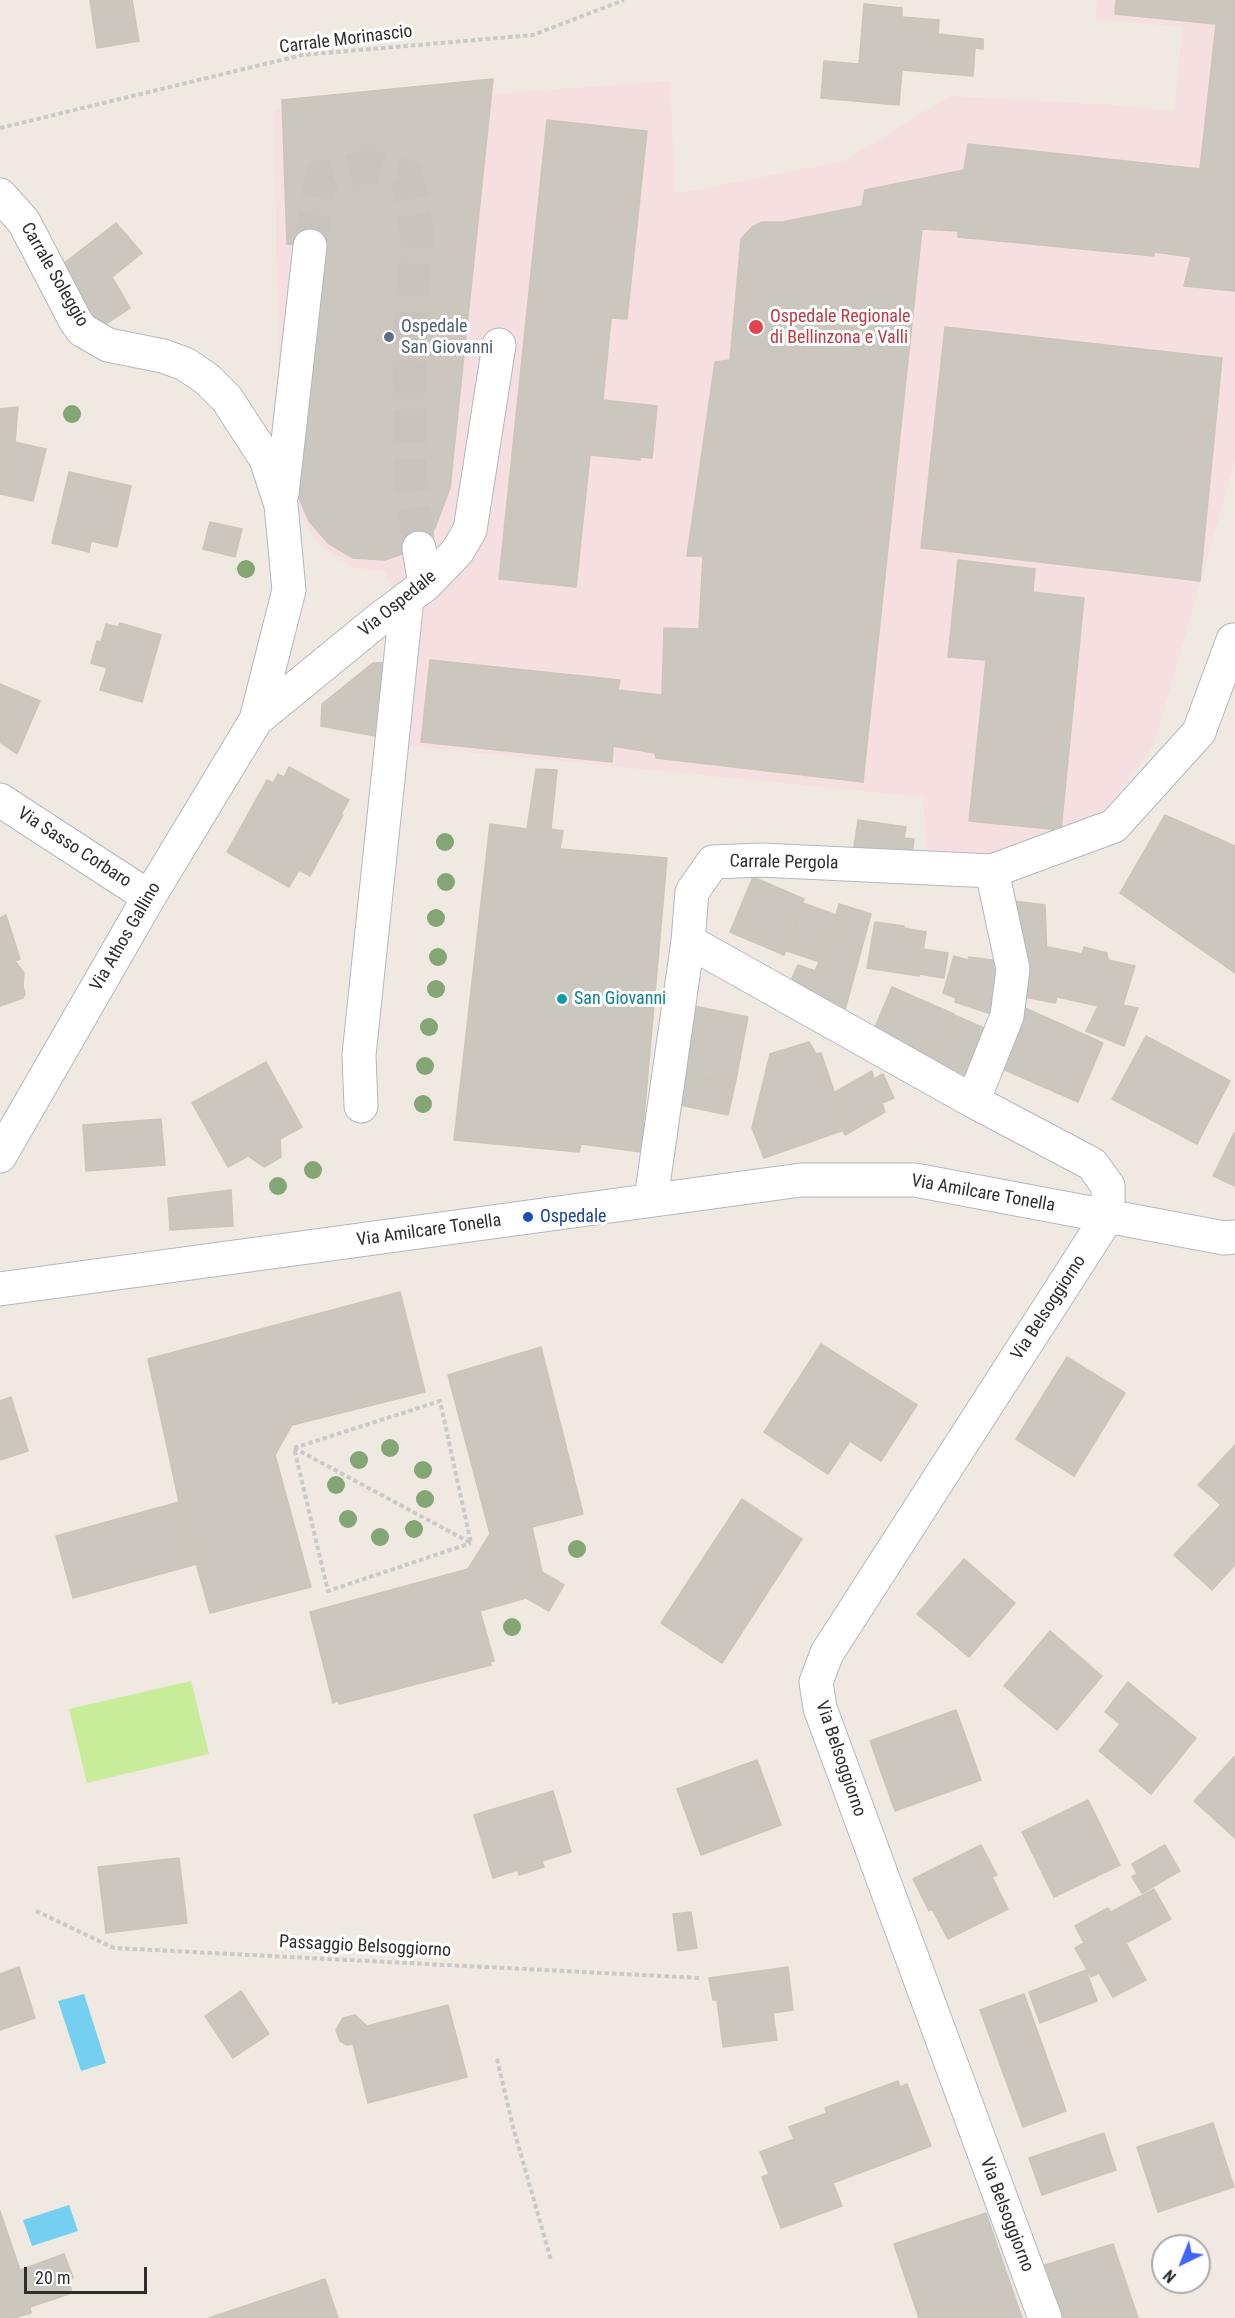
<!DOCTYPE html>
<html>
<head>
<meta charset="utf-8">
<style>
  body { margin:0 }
  #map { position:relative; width:1235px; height:2318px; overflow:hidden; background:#efe9e1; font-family:"Roboto Condensed",sans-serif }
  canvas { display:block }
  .north { position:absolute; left:1151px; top:2234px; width:60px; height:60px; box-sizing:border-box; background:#fff; border:2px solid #ababab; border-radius:50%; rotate:223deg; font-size:16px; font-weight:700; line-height:24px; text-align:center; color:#2e2e2e }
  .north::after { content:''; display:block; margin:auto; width:21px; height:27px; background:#4264fb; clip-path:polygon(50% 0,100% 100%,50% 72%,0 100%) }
  .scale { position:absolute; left:24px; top:2267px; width:123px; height:27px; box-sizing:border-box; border:3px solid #2e2e2e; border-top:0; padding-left:8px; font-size:18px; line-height:21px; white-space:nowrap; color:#2e2e2e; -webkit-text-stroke:4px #fff; paint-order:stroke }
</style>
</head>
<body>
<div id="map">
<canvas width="1235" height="2318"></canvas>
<div class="north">N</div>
<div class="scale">20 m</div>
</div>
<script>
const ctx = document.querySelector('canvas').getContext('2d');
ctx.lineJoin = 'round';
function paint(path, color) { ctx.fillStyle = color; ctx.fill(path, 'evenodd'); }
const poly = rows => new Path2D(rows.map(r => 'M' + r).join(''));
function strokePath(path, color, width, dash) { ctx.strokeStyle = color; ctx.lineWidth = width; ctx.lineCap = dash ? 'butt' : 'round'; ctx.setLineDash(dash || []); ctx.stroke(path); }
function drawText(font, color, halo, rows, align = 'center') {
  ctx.font = font + ' "Roboto Condensed",sans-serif'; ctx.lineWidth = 6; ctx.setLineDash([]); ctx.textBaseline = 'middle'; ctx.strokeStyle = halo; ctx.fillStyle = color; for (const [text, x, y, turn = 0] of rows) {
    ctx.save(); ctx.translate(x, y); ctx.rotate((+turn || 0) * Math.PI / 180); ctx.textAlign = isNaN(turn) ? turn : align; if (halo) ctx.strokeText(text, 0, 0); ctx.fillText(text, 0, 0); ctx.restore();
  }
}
paint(poly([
  [1097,0,1235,0,1235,461,1154,745,1101,817,983,861,927,858,923,797,418,747,397,747,405,631,385,572,349,566,319,545,296,509,280,463,274,110,670,81,675,194,844,161,950,96,1113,105,1174,111,1183,27,1095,19]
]), '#f5dfe0');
paint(poly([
  [191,1681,209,1754,87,1783,69,1709]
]), '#c9ec9a');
paint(poly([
  [84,1994,106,2063,81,2071,58,2001],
  [69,2205,78,2231,32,2246,23,2220]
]), '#75cff0');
const building = poly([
  [90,0,132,0,139,41,97,48,90,0],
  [1116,0,1235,0,1235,291,1184,286,1191,257,1154,252,1154,256,958,237,958,231,922,229,863,782,656,758,655,753,613,746,612,762,421,742,430,660,620,680,618,690,662,695,664,628,699,629,703,556,687,556,715,362,730,360,741,239,752,227,762,222,782,222,862,206,865,190,964,170,968,144,1200,169,1216,24,1115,14,1116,0],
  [864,4,902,8,902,17,939,20,938,34,983,39,983,49,975,48,973,76,902,70,899,105,821,98,824,61,859,64,864,4],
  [493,79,450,488,435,528,419,548,385,560,353,558,328,543,309,521,298,496,310,246,287,244,282,100,493,79],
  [547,120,647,131,627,319,611,318,603,400,657,406,652,458,640,457,640,460,590,455,576,587,499,579,547,120],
  [116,223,142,253,112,277,130,308,95,331,59,267,116,223],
  [945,327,1222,358,1200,581,921,548,945,327],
  [18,407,15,442,46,449,33,501,0,494,0,409,18,407],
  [69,472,131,486,117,547,91,541,89,552,52,543,69,472],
  [210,522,242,529,235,557,203,549,210,522],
  [958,560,1035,569,1033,592,1084,598,1061,830,969,821,986,660,948,657,958,560],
  [120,623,161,635,142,702,100,690,107,668,91,663,97,641,101,642,106,624,118,627,120,623],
  [394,662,386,738,321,726,322,704,373,663,394,662],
  [0,684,40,701,17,754,0,742,0,684],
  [289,767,349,800,341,814,343,815,310,876,299,870,289,887,227,852,267,780,273,783,278,774,284,777,289,767],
  [536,769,557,770,551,829,563,831,560,849,667,858,641,1152,581,1144,579,1152,454,1140,490,824,527,829,536,769],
  [1165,815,1235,846,1235,973,1120,893,1165,815],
  [858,820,906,827,904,838,914,839,912,855,854,847,858,820],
  [753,877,804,899,784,955,730,932,753,877],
  [1014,901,1045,905,1047,956,1020,950,1014,901],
  [803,903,836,915,834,922,836,923,823,963,787,951,803,903],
  [839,904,871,914,842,1021,786,991,798,965,815,971,819,962,823,963,836,923,834,922,839,904],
  [6,915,20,959,15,961,24,973,23,986,25,994,23,998,0,1006,0,918,6,915],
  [875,922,904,926,904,928,926,932,919,976,867,968,875,922],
  [1048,947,1082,954,1084,947,1107,953,1108,960,1135,966,1123,1005,1138,1008,1124,1046,1086,1031,1098,1006,1057,997,1055,1003,1019,996,1020,950,1047,956,1048,947],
  [923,949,948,953,944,978,919,974,923,949],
  [954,956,968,960,969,957,1009,962,991,1014,955,1002,956,998,943,993,954,956],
  [892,987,954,1014,933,1065,870,1039,892,987],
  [694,1006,748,1017,735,1084,681,1072,694,1006],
  [1025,1008,1103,1043,1078,1102,998,1067,1025,1008],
  [954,1015,994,1032,974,1082,933,1065,954,1015],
  [1146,1036,1230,1081,1197,1144,1112,1099,1146,1036],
  [809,1042,816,1054,821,1053,847,1129,764,1158,752,1128,770,1054,809,1042],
  [266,1062,302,1127,280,1139,281,1157,264,1167,248,1156,228,1167,192,1103,266,1062],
  [872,1071,874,1079,883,1074,894,1098,882,1103,885,1112,845,1135,843,1131,847,1129,835,1092,872,1071],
  [687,1074,735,1084,728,1115,680,1105,687,1074],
  [161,1119,165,1165,86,1171,83,1125,161,1119],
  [1234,1133,1235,1134,1235,1186,1213,1176,1234,1133],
  [231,1190,233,1226,170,1230,168,1198,231,1190],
  [400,1292,425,1392,292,1425,275,1455,311,1587,210,1613,179,1502,148,1359,400,1292],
  [821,1344,917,1405,881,1461,850,1441,828,1474,764,1432,821,1344],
  [541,1347,583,1514,532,1527,542,1572,564,1585,549,1611,526,1598,480,1611,494,1661,490,1662,491,1665,339,1704,338,1700,333,1703,310,1612,468,1569,490,1534,448,1375,541,1347],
  [1067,1357,1125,1393,1074,1476,1016,1439,1067,1357],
  [11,1397,28,1451,0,1460,0,1401,11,1397],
  [1235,1445,1235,1497,1231,1494,1221,1505,1198,1485,1235,1445],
  [1231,1494,1235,1497,1235,1565,1212,1590,1174,1555,1231,1494],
  [742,1499,802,1539,722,1663,661,1623,742,1499],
  [179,1502,197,1564,73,1598,56,1536,179,1502],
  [964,1559,1015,1603,969,1657,917,1614,964,1559],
  [1050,1631,1102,1676,1057,1730,1004,1686,1050,1631],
  [1128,1682,1196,1738,1151,1794,1099,1751,1120,1724,1105,1712,1128,1682],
  [956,1710,981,1780,895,1811,870,1741,956,1710],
  [1235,1756,1235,1838,1194,1801,1235,1756],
  [757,1760,781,1825,701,1855,677,1789,757,1760],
  [553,1791,571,1852,542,1861,544,1867,519,1875,518,1870,493,1878,474,1815,553,1791],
  [1088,1800,1120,1865,1054,1897,1022,1832,1088,1800],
  [981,1845,997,1875,992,1877,1008,1909,948,1939,932,1909,929,1911,913,1879,981,1845],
  [1165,1845,1180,1871,1142,1893,1132,1877,1137,1874,1132,1864,1165,1845],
  [179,1858,187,1923,106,1933,98,1867,179,1858],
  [1154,1889,1171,1919,1126,1943,1146,1980,1113,1997,1099,1973,1091,1977,1075,1948,1084,1943,1075,1926,1108,1908,1111,1912,1154,1889],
  [691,1912,697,1948,678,1951,673,1914,691,1912],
  [19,1967,35,2018,0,2030,0,1974,19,1967],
  [788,1967,793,2010,773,2013,777,2040,723,2047,717,2000,713,2000,709,1978,788,1967],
  [1086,1970,1097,2001,1040,2023,1029,1992,1086,1970],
  [241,1991,269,2034,233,2058,205,2016,241,1991],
  [1024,1994,1066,2111,1023,2127,980,2010,1024,1994],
  [448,2005,467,2077,368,2103,353,2044,347,2045,340,2041,336,2030,343,2018,355,2015,367,2026,448,2005],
  [898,2081,900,2087,907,2084,931,2146,833,2183,842,2206,781,2228,762,2177,769,2174,760,2152,794,2139,789,2127,827,2113,825,2108,898,2081],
  [1213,2123,1234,2187,1158,2212,1137,2147,1213,2123],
  [1104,2133,1116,2170,1042,2195,1029,2158,1104,2133],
  [0,2211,20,2270,64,2254,73,2277,69,2282,72,2293,30,2307,31,2313,14,2318,0,2318,0,2211],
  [986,2213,1022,2318,919,2318,894,2244,986,2213],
  [1113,2244,1138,2318,1063,2318,1045,2265,1113,2244],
  [325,2279,338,2318,209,2318,325,2279]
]);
paint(building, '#cbc7bf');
strokePath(building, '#cbc5ba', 1.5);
strokePath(poly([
  [310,246,321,178,369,166,407,177,417,233,409,356,410,474,419,548]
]), '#c8c4bd', 33, [33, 16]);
const minor = poly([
  [0,195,24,222,75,320,82,330,108,345,163,356,185,364,207,379,227,399,266,459,281,505,289,590,256,720,149,897,0,1156],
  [282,494,310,246],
  [419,548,425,585],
  [256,720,377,621,425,585,457,552,470,530,499,345],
  [0,800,149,897],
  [688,941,973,1101,1092,1164,1108,1186,1108,1216],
  [973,1101,1007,1016,1013,969,992,871],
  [361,1106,359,1055,407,598],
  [651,1199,688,941,692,892,713,862,761,860,992,871,1114,826,1199,732,1233,640],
  [0,1289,801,1180,915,1180,1224,1238,1235,1237],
  [1045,2318,820,1708,816,1682,827,1653,1108,1216]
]);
strokePath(minor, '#b4b7c1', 35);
strokePath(poly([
  [0,128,302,55,533,35,624,0],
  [294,1448,471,1543,440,1401,294,1448,328,1591,471,1543],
  [36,1911,114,1948,701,1978],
  [497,2059,513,2127,551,2260]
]), '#c9c9c9', 4, [4.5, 3]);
strokePath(minor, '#fff', 33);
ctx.fillStyle = '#84a574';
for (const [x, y] of [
  [72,414],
  [246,569],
  [445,842],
  [446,882],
  [436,918],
  [438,957],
  [436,989],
  [429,1027],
  [425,1066],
  [423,1104],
  [313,1170],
  [278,1186],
  [390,1448],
  [359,1460],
  [423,1470],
  [336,1485],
  [425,1499],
  [348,1519],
  [414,1529],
  [380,1537],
  [577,1549],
  [512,1627]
]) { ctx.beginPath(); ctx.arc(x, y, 9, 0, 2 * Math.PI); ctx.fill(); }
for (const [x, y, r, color] of [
  [756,327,8,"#e0444e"],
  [389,337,6,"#5c6f8a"],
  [562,999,6,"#0f9aa8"],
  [528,1217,6,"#1a4fb4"]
]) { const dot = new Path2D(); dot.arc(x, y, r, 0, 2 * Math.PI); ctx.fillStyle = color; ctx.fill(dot); strokePath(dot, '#fff', 2); }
drawText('18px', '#2e2e2e', '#fff', [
  ["Carrale Morinascio",346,40,-7],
  ["Carrale Soleggio",54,275,60],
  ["Via Ospedale",398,604,-39],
  ["Via Sasso Corbaro",74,848,33],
  ["Carrale Pergola",784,863,1],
  ["Via Athos Gallino",126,937,-60],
  ["Via Amilcare Tonella",983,1194,10],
  ["Via Amilcare Tonella",429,1231,-8],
  ["Via Belsoggiorno",1049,1308,-57],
  ["Via Belsoggiorno",840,1759,71],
  ["Passaggio Belsoggiorno",365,1947,3],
  ["Via Belsoggiorno",1006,2215,69]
]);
drawText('18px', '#be3a42', '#fff', [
  ["Ospedale Regionale",770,317],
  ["di Bellinzona e Valli",770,338]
], 'left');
drawText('18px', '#4e5e75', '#fff', [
  ["Ospedale",401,327],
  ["San Giovanni",401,348]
], 'left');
drawText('18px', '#0d838f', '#fff', [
  ["San Giovanni",574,999]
], 'left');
drawText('18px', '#164399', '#fff', [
  ["Ospedale",540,1217]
], 'left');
</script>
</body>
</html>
